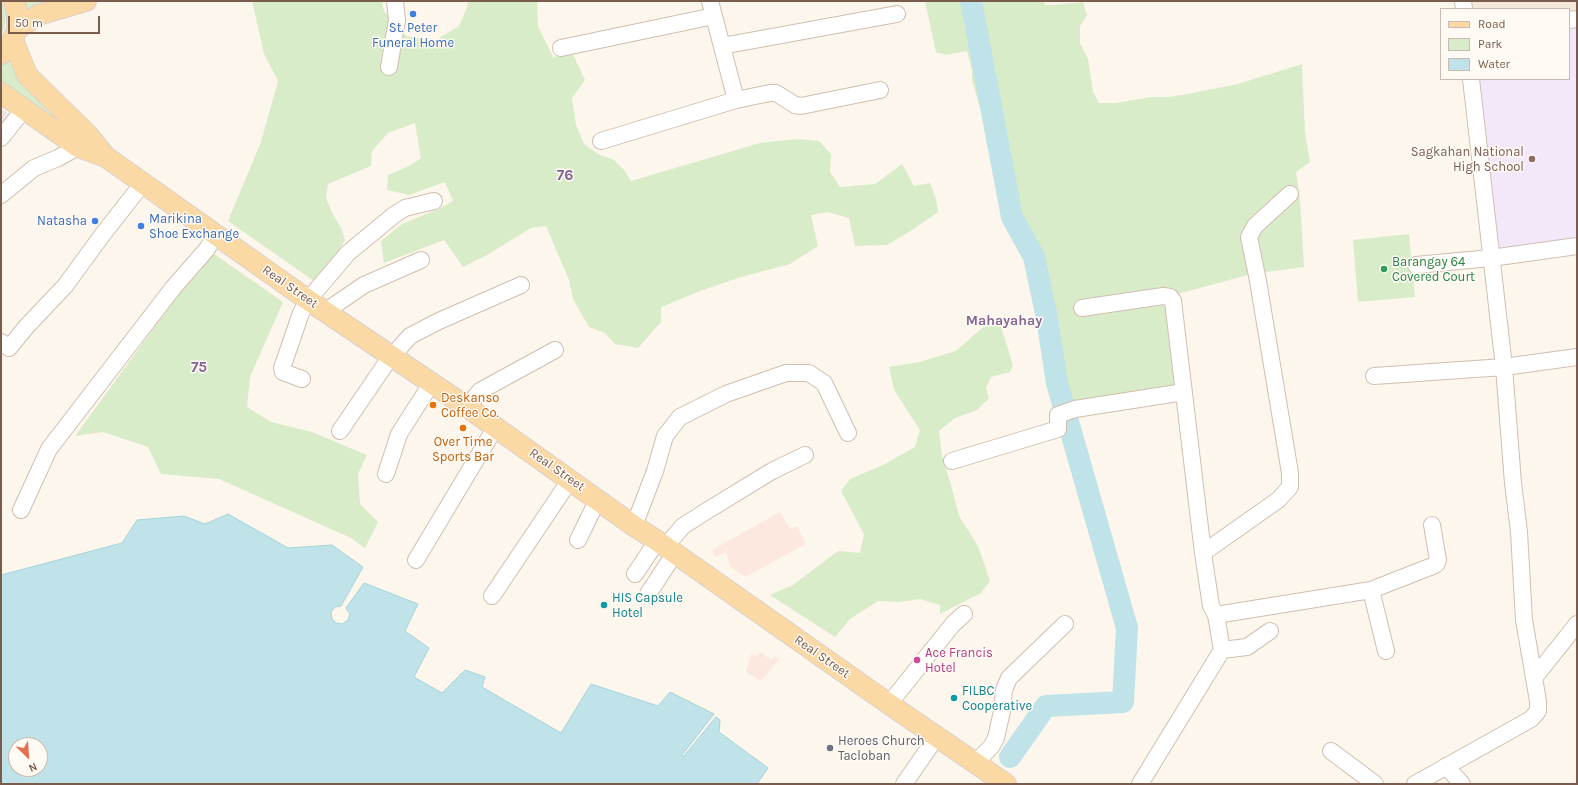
<!DOCTYPE html>
<html>
<head>
<meta charset="utf-8">
<style>
  body { margin:0 }
  #map { position:relative; width:1578px; height:785px; overflow:hidden; background:#fdf6ec; font-family:Karla,sans-serif }
  canvas { display:block }
  .frame { position:absolute; inset:0; border:2px solid #7a5c4d; pointer-events:none }
  .legend { position:absolute; left:1440px; top:8px; width:130px; height:72px; box-sizing:border-box; background:#fffaf3; border:1px solid #cabbb1; margin:0; padding:5px 7px; list-style:none; font-size:12px; color:#7a5c4d }
  .legend li { display:flex; align-items:center; gap:8px; height:20px }
  .legend b { width:20px; border:1px solid #cabbb1 }
  .north { position:absolute; left:8px; top:737px; width:40px; height:40px; box-sizing:border-box; background:#fffaf3; border:1px solid #cabbb1; border-radius:50%; rotate:155deg; font-size:11px; font-weight:700; line-height:16px; text-align:center; color:#7a5c4d }
  .north::after { content:''; display:block; margin:auto; width:14px; height:18px; background:#e76f51; clip-path:polygon(50% 0,100% 100%,50% 72%,0 100%) }
  .scale { position:absolute; left:8px; top:16px; width:92px; height:18px; box-sizing:border-box; border:2px solid #7a5c4d; border-top:0; padding-left:5px; font-size:12px; line-height:14px; white-space:nowrap; color:#7a5c4d; -webkit-text-stroke:3px #fffaf3; paint-order:stroke }
</style>
</head>
<body>
<div id="map">
<canvas width="1578" height="785"></canvas>
<div class="frame"></div>
<ul class="legend">
<li><b style="height:5px;background:#fbd9a5"></b>Road</li>
<li><b style="height:11px;background:#d8ecc9"></b>Park</li>
<li><b style="height:11px;background:#bfe3e8"></b>Water</li>
</ul>
<div class="north">N</div>
<div class="scale">50 m</div>
</div>
<script>
const ctx = document.querySelector('canvas').getContext('2d');
ctx.lineJoin = 'round';
function paint(path, color) { ctx.fillStyle = color; ctx.fill(path, 'evenodd'); }
const poly = rows => new Path2D(rows.map(r => 'M' + r).join(''));
function strokePath(path, color, width, dash) { ctx.strokeStyle = color; ctx.lineWidth = width; ctx.lineCap = dash ? 'butt' : 'round'; ctx.setLineDash(dash || []); ctx.stroke(path); }
function drawText(font, color, halo, rows, align = 'center') {
  ctx.font = font + ' Karla,sans-serif'; ctx.lineWidth = 3; ctx.setLineDash([]); ctx.textBaseline = 'middle'; ctx.strokeStyle = halo; ctx.fillStyle = color; for (const [text, x, y, turn = 0] of rows) {
    ctx.save(); ctx.translate(x, y); ctx.rotate((+turn || 0) * Math.PI / 180); ctx.textAlign = isNaN(turn) ? turn : align; if (halo) ctx.strokeText(text, 0, 0); ctx.fillText(text, 0, 0); ctx.restore();
  }
}
paint(poly([
  [1461,1,1577,1,1577,15,1569,16,1569,9,1462,9]
]), '#f5e8da');
paint(poly([
  [780,512,790,529,797,526,806,544,745,577,730,566,726,552,715,557,712,550],
  [760,652,771,660,774,656,779,659,761,681,746,672,751,654,756,656]
]), '#fde8e0');
paint(poly([
  [1,109,9,113,1,127]
]), '#efe9e4');
paint(poly([
  [1577,27,1577,238,1497,249,1477,79,1569,79,1569,28]
]), '#f3e8fa');
paint(poly([
  [1,1,4,5,6,15,5,26,1,37],
  [23,1,66,1,26,13],
  [252,1,382,1,384,11,406,36,434,41,459,26,468,5,467,1,541,1,537,3,538,26,553,57,573,54,585,80,572,98,576,125,584,144,600,155,614,160,624,170,631,181,760,143,796,139,819,141,831,154,830,172,840,187,875,184,902,164,914,186,930,183,936,199,938,212,912,230,887,245,855,246,849,218,827,212,811,215,818,246,790,264,741,277,700,291,661,307,661,322,638,348,615,344,605,333,589,327,573,299,569,280,546,226,531,228,487,255,463,267,444,240,384,263,381,241,402,224,438,209,453,201,445,182,409,195,387,190,388,175,411,165,421,158,415,123,388,133,372,151,371,166,328,184,326,198,332,213,341,228,345,240,335,257,314,281,228,221,261,142,278,81,264,54],
  [925,1,1044,1,1045,5,1054,5,1083,2,1087,15,1080,26,1080,43,1088,59,1093,92,1099,103,1116,103,1151,97,1169,97,1193,93,1238,84,1302,64,1305,133,1310,162,1296,172,1300,200,1304,267,1251,274,1174,295,1182,392,1066,406,1057,383,1047,318,1037,274,1029,255,1008,221,988,135,972,80,972,70,967,51,946,55,936,52],
  [13,54,76,132,35,107,1,83,1,65],
  [1409,234,1415,297,1358,302,1353,240],
  [210,251,283,302,250,377,247,407,271,422,312,432,367,455,358,474,360,504,378,522,365,548,351,538,219,479,161,474,148,447,103,432,75,436],
  [1000,323,1013,365,1010,372,991,377,986,388,989,398,977,410,955,418,939,431,942,456,951,485,959,516,978,546,990,581,981,593,940,614,940,605,920,599,899,602,878,601,850,619,835,637,770,595,793,585,838,551,860,553,864,534,841,491,850,479,885,464,915,447,920,430,894,390,889,367,919,362,956,351,982,328]
]), '#d8ecc9');
const water = poly([
  [228,514,288,548,332,545,363,567,341,606,335,607,331,612,332,619,336,623,342,624,348,620,350,614,346,608,364,583,418,604,405,631,429,648,414,677,442,693,465,670,485,677,482,687,561,733,591,684,658,706,670,692,714,714,682,755,683,757,716,717,720,720,719,732,768,768,757,784,1,784,1,575,122,543,137,520,184,516,205,524,228,514],
  [16,745,40,745,40,769,16,769,16,745]
]);
paint(water, '#bfe3e8');
strokePath(water, '#a5d3da', 1);
strokePath(poly([
  [971,1,1012,217,1034,257,1047,318,1057,383,1127,628,1123,702,1046,706,1010,757]
]), '#bfe3e8', 22);
const minor = poly([
  [710,1,736,100],
  [1463,1,1464,9],
  [1569,20,1577,19],
  [722,46,897,14],
  [561,48,714,16],
  [389,67,397,20,395,1],
  [1,138,24,109],
  [601,141,736,100,770,93,776,93,795,105,801,106,880,90],
  [1,195,34,168,58,158,78,147],
  [1416,265,1491,258,1577,246],
  [1082,308,1163,296,1170,297,1173,301,1203,553,1211,606,1216,615,1222,650,1140,784],
  [326,311,364,285,421,260],
  [1,342,9,348,27,326,65,286,103,234,143,183],
  [1374,376,1504,367,1577,357],
  [302,379,283,372,282,368,301,313,308,300,348,253,394,215,405,208,434,201],
  [467,407,480,391,555,350],
  [340,431,387,362,410,336,439,321,521,285],
  [952,461,1058,429,1058,415,1075,409,1184,392],
  [386,474,399,434,431,384],
  [21,510,49,449,173,288,207,249,216,235],
  [634,526,655,471,665,436,680,417,726,394,786,373,809,373,824,383,848,433],
  [578,540,598,499],
  [665,547,683,526,705,512,772,471,805,455],
  [1203,553,1278,500,1290,487,1290,473,1258,281,1249,237,1255,226,1290,194],
  [416,560,495,428],
  [635,574,653,547,656,540],
  [1371,590,1386,651],
  [648,594,675,553],
  [492,596,570,480],
  [1216,615,1371,590,1435,565,1437,563,1438,560,1432,525],
  [1222,650,1247,647,1270,631],
  [1534,678,1577,624],
  [889,704,953,624,964,614],
  [1331,751,1375,784],
  [976,762,991,747,996,738,1002,711,1004,690,1009,678,1065,624],
  [1446,766,1462,784],
  [904,784,937,736],
  [1415,784,1531,719,1538,711,1538,701,1524,620,1519,532,1513,483,1504,367,1471,79]
]);
const major = poly([
  [17,29,38,15,86,1],
  [13,40,27,75,88,135,106,157],
  [1,54,11,44,17,29,17,12,14,1],
  [1,93,78,147,106,157,308,300,467,407,634,526,656,540,889,704,1006,784]
]);
strokePath(minor, '#d1beb0', 18);
strokePath(major, '#dad1cd', 22);
strokePath(minor, '#fff', 16);
strokePath(major, '#fbd9a5', 20);
for (const [x, y, r, color] of [
  [413,14,4,"#3f7fe0"],
  [1532,159,4,"#8d6e63"],
  [95,221,4,"#3f7fe0"],
  [141,226,4,"#3f7fe0"],
  [1384,269,4,"#2e9e5b"],
  [433,405,4,"#e8710a"],
  [463,428,4,"#e8710a"],
  [604,605,4,"#0f9aa8"],
  [917,660,4,"#d1479c"],
  [954,698,4,"#0f9aa8"],
  [830,748,4,"#6b7280"]
]) { const dot = new Path2D(); dot.arc(x, y, r, 0, 2 * Math.PI); ctx.fillStyle = color; ctx.fill(dot); strokePath(dot, '#fffaf3', 1.5); }
drawText('13px', '#366cbe', '#fffaf3', [
  ["St. Peter",413,28],
  ["Funeral Home",413,43],
  ["Marikina",149,219,"left"],
  ["Shoe Exchange",149,234,"left"],
  ["Natasha",87,221,"right"]
]);
drawText('13px', '#785e54', '#fffaf3', [
  ["Sagkahan National",1524,152],
  ["High School",1524,167]
], 'right');
drawText('13px', '#27864d', '#fffaf3', [
  ["Barangay 64",1392,262],
  ["Covered Court",1392,277]
], 'left');
drawText('13px', '#7a5c4d', '#fffaf3', [
  ["Real Street",290,287,35],
  ["Real Street",557,470,35],
  ["Real Street",822,657,35]
]);
drawText('13px', '#c56008', '#fffaf3', [
  ["Deskanso",441,398],
  ["Coffee Co.",441,413],
  ["Over Time",463,442,"center"],
  ["Sports Bar",463,457,"center"]
], 'left');
drawText('13px', '#0d838f', '#fffaf3', [
  ["HIS Capsule",612,598],
  ["Hotel",612,613],
  ["FILBC",962,691],
  ["Cooperative",962,706]
], 'left');
drawText('13px', '#b23c85', '#fffaf3', [
  ["Ace Francis",925,653],
  ["Hotel",925,668]
], 'left');
drawText('13px', '#5b616d', '#fffaf3', [
  ["Heroes Church",838,741],
  ["Tacloban",838,756]
], 'left');
drawText('bold 14px', '#846695', '#fffaf3', [
  ["Mahayahay",1004,321]
]);
drawText('bold 15px', '#846695', '#fffaf3', [
  ["76",565,176],
  ["75",199,368]
]);
</script>
</body>
</html>
